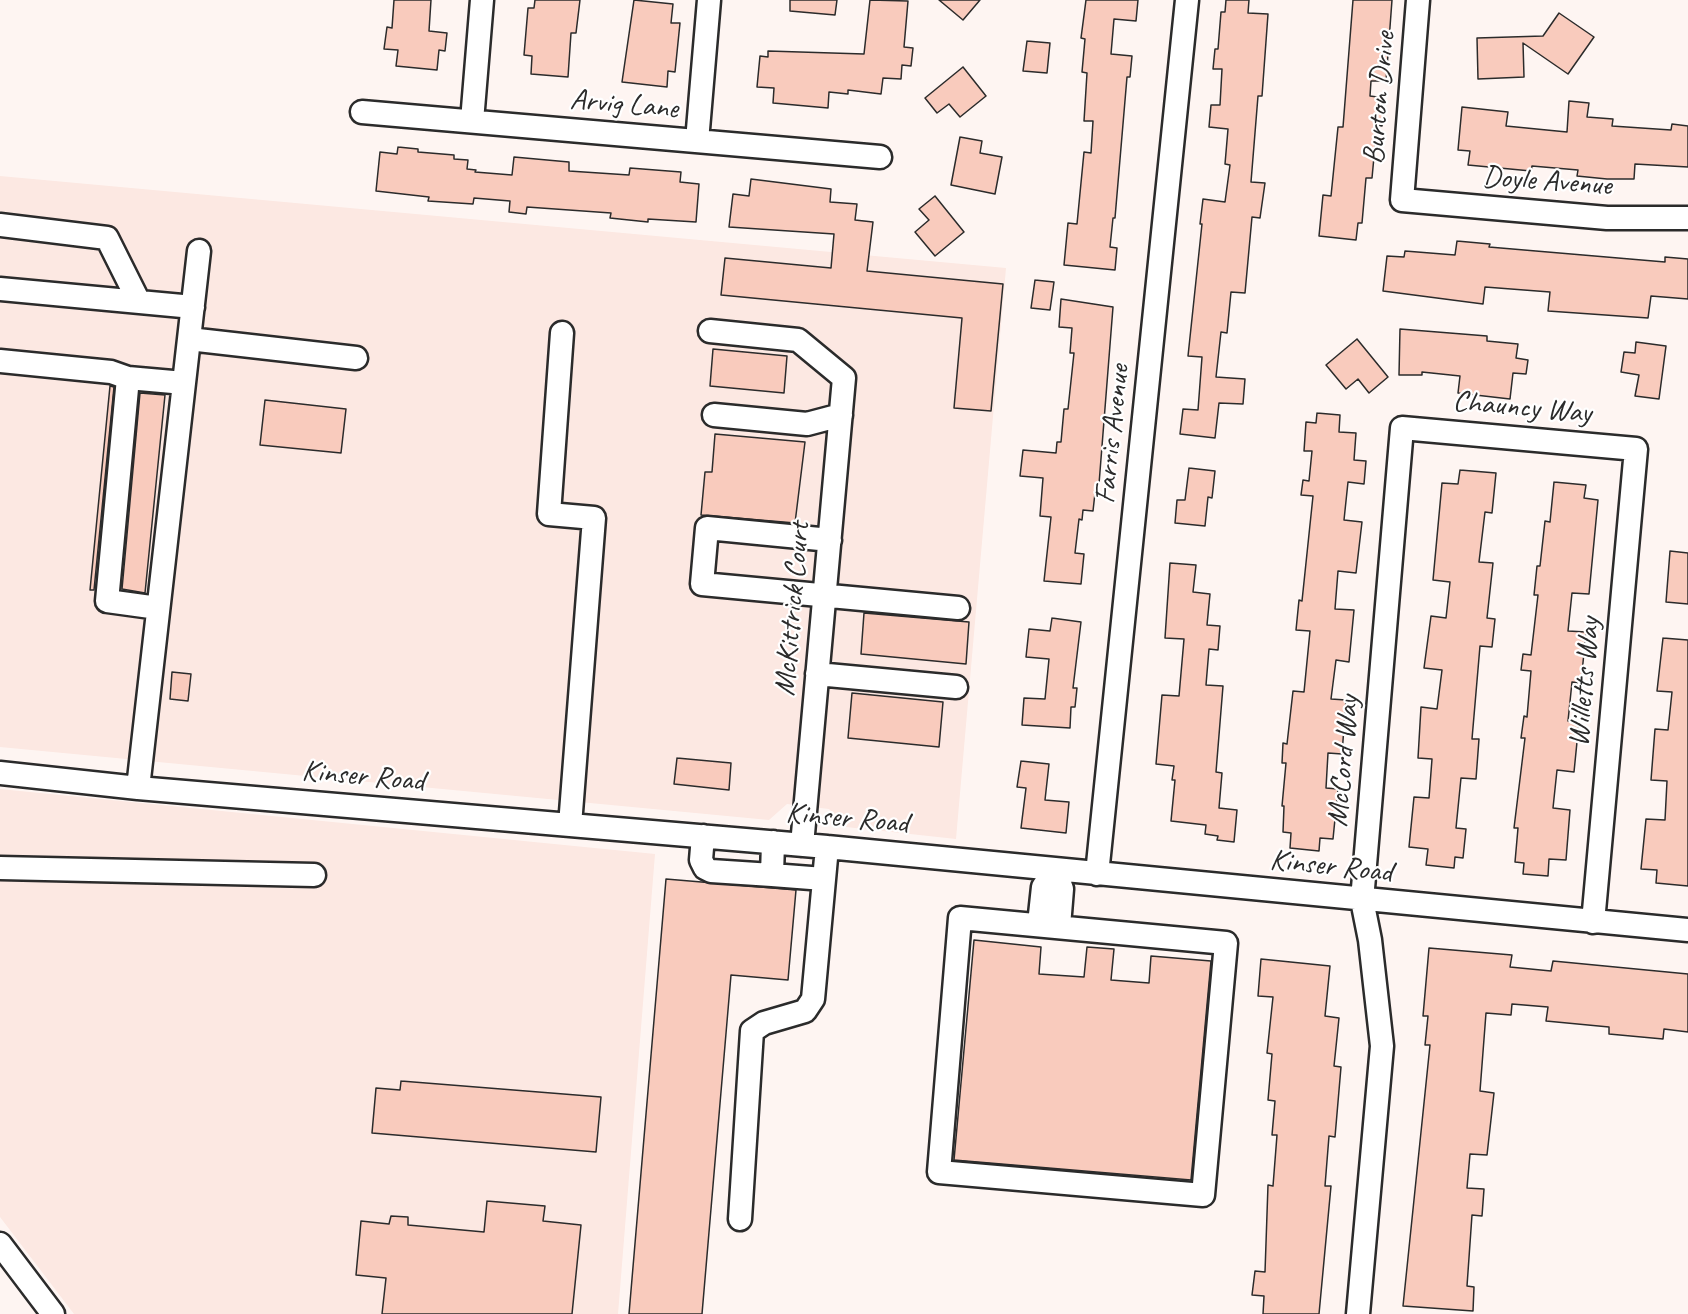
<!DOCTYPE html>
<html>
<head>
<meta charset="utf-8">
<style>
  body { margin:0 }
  canvas { display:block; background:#fef5f2 }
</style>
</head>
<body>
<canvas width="1688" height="1314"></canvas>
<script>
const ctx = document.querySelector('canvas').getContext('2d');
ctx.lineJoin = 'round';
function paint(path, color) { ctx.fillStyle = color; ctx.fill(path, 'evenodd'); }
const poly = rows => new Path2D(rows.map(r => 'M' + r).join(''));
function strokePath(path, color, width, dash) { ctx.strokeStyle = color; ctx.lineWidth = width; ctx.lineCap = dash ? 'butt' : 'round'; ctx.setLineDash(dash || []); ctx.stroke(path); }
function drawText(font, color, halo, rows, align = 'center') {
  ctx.font = font + ' Caveat,sans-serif'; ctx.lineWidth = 4.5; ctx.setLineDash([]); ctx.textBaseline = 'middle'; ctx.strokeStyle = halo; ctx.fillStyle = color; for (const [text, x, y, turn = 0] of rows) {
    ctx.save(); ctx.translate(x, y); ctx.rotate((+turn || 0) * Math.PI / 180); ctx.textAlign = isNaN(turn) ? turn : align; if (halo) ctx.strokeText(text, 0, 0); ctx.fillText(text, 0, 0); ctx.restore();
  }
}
paint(poly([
  [0,176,1006,268,956,839,846,827,829,809,787,804,769,820,0,747],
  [0,789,655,854,618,1314,74,1314,0,1217]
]), '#fce8e2');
const building = poly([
  [394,0,431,0,429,31,447,33,445,51,439,50,437,70,396,66,398,50,384,49,387,27,392,28,394,0],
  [535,0,580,0,576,33,571,33,568,77,531,74,532,56,524,55,528,8,534,8,535,0],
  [634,0,673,4,671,23,680,23,675,72,668,71,667,87,622,82,634,0],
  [790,0,837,0,835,15,790,11,790,0],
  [870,0,908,1,904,47,913,48,911,66,902,65,901,79,883,78,881,94,848,90,848,94,829,92,828,108,773,103,774,88,757,87,760,56,768,57,768,51,864,54,870,0],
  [939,0,980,0,963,20,939,0],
  [1086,0,1138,0,1136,21,1114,19,1111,54,1132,56,1130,77,1127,77,1115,218,1113,218,1110,247,1117,248,1115,270,1064,265,1068,223,1077,224,1084,152,1091,153,1093,121,1084,121,1087,73,1082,72,1085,39,1081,38,1086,0],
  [1226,0,1249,0,1248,13,1268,14,1262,96,1258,96,1251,182,1265,183,1260,218,1252,217,1245,293,1231,292,1227,333,1221,332,1216,377,1245,379,1243,404,1219,403,1215,438,1180,434,1183,409,1198,410,1202,357,1188,356,1202,224,1200,224,1203,199,1225,202,1230,165,1225,164,1228,129,1209,127,1211,105,1220,105,1222,69,1213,69,1215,49,1218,49,1221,12,1225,12,1226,0],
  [1353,0,1392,0,1386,81,1371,81,1370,96,1385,98,1382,126,1377,125,1372,178,1366,178,1362,223,1358,223,1356,240,1319,236,1323,195,1331,196,1338,127,1343,127,1353,0],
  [1559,13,1594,37,1568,74,1523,43,1524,77,1478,79,1477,38,1543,36,1559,13],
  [1027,41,1050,43,1047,73,1023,71,1027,41],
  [963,67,986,96,960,117,949,104,937,113,925,98,963,67],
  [1569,101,1589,103,1587,117,1613,119,1612,126,1671,130,1672,124,1688,126,1688,167,1635,164,1634,179,1607,179,1577,176,1578,170,1532,166,1531,171,1468,165,1470,151,1458,150,1462,107,1508,112,1506,126,1567,132,1569,101],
  [960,137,982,141,980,153,1002,157,995,194,951,185,960,137],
  [398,147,418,149,418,152,454,155,454,159,468,160,467,169,476,170,475,172,512,175,514,157,569,162,569,171,629,175,630,168,681,172,680,182,699,184,696,222,648,219,648,222,610,218,611,213,527,207,526,214,509,212,510,201,474,198,473,204,428,201,429,197,376,191,380,152,397,154,398,147],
  [751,179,831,189,830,202,857,204,855,220,873,222,867,271,1003,284,991,411,954,408,962,318,721,295,725,258,831,268,834,234,729,227,733,194,749,196,751,179],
  [935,196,964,232,935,256,915,232,929,220,919,209,935,196],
  [1457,241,1490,244,1489,247,1665,262,1665,257,1688,259,1688,299,1651,296,1648,318,1548,311,1550,292,1485,287,1483,304,1383,291,1387,256,1404,257,1405,251,1455,255,1457,241],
  [1035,280,1054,282,1050,310,1031,308,1035,280],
  [1061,299,1113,307,1099,484,1096,484,1093,511,1083,510,1082,520,1079,519,1075,553,1084,554,1081,584,1044,581,1051,517,1040,516,1043,478,1020,476,1023,450,1056,453,1057,442,1061,442,1064,409,1068,409,1074,353,1070,353,1072,328,1059,327,1061,299],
  [1400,329,1487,336,1487,341,1518,344,1516,358,1528,360,1526,374,1513,373,1510,399,1458,393,1460,376,1422,372,1422,375,1399,375,1400,329],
  [1357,339,1388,377,1369,393,1358,379,1346,389,1326,365,1357,339],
  [1636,342,1666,346,1659,399,1635,396,1639,375,1621,372,1624,352,1635,353,1636,342],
  [713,349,787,356,784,393,710,386,713,349],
  [110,386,114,387,94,590,90,590,110,386],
  [140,393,165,395,145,593,122,589,140,393],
  [265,400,346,409,341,453,260,445,265,400],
  [1317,413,1340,415,1339,432,1356,433,1354,460,1366,461,1364,484,1348,482,1344,520,1362,522,1356,573,1338,571,1335,609,1354,610,1349,662,1336,660,1331,699,1346,700,1342,754,1328,753,1326,788,1338,789,1333,839,1320,838,1319,851,1290,848,1291,833,1283,832,1284,806,1282,806,1286,763,1282,763,1283,743,1287,744,1293,691,1304,692,1310,631,1296,630,1299,600,1302,601,1313,496,1301,495,1303,480,1309,481,1312,451,1304,451,1306,422,1316,423,1317,413],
  [715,434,805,442,795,523,701,515,705,472,712,472,715,434],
  [1189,468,1215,471,1212,498,1208,497,1205,526,1175,523,1177,500,1185,500,1189,468],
  [1460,470,1496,473,1492,513,1485,512,1479,562,1493,563,1487,618,1495,619,1492,647,1480,646,1472,739,1479,739,1476,779,1461,778,1456,828,1466,829,1463,858,1455,857,1454,868,1426,865,1428,849,1409,847,1414,797,1429,798,1432,759,1418,758,1421,707,1437,709,1442,670,1424,668,1431,616,1446,618,1450,582,1433,580,1442,483,1458,484,1460,470],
  [1554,482,1586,485,1584,498,1598,500,1589,594,1572,593,1568,631,1586,632,1581,683,1572,682,1568,721,1579,722,1574,772,1557,770,1553,808,1570,810,1566,860,1549,859,1548,876,1523,874,1524,863,1515,862,1518,828,1514,828,1525,738,1521,738,1524,716,1527,717,1531,671,1521,670,1523,654,1531,655,1538,595,1534,595,1537,566,1540,566,1545,521,1550,522,1554,482],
  [1670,551,1688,553,1688,604,1666,602,1670,551],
  [1170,563,1196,565,1193,592,1210,594,1207,625,1220,626,1218,650,1209,649,1206,685,1223,686,1216,772,1222,773,1219,808,1237,810,1234,842,1217,840,1218,836,1205,834,1206,825,1171,821,1175,780,1172,780,1174,766,1156,764,1162,695,1179,696,1184,639,1165,638,1170,563],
  [864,613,969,622,966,664,861,654,864,613],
  [1052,618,1081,622,1073,688,1077,688,1075,707,1071,707,1070,728,1022,725,1024,698,1045,699,1049,659,1026,657,1029,629,1050,631,1052,618],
  [1663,638,1688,640,1688,886,1656,883,1657,870,1641,869,1646,819,1665,820,1667,781,1651,780,1655,729,1668,730,1672,692,1657,691,1663,638],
  [172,672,191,674,188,701,170,699,172,672],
  [852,693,943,702,939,747,848,738,852,693],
  [677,758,731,763,729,790,674,784,677,758],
  [1021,761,1049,764,1045,800,1069,802,1066,833,1021,828,1026,788,1017,787,1021,761],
  [666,879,796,890,788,980,731,975,702,1314,629,1314,666,879],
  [974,940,1041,947,1039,974,1084,977,1087,947,1114,949,1111,980,1149,983,1151,956,1211,961,1191,1180,954,1160,974,940],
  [1429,948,1512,955,1510,967,1551,971,1553,961,1688,974,1688,1032,1664,1029,1663,1039,1609,1034,1609,1027,1546,1021,1548,1007,1512,1004,1511,1015,1486,1013,1480,1091,1494,1093,1487,1155,1470,1154,1467,1188,1484,1189,1482,1216,1472,1215,1467,1286,1474,1287,1473,1311,1403,1306,1430,1045,1425,1045,1428,1016,1423,1016,1429,948],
  [1261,959,1330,966,1325,1016,1339,1018,1334,1066,1341,1067,1335,1137,1329,1136,1325,1186,1331,1186,1319,1314,1263,1314,1264,1296,1252,1295,1255,1271,1265,1272,1268,1185,1273,1186,1277,1135,1272,1135,1275,1101,1268,1100,1272,1054,1267,1053,1273,997,1258,996,1261,959],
  [401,1081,601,1097,596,1152,372,1133,376,1088,400,1090,401,1081],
  [487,1201,545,1206,543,1221,581,1225,572,1314,382,1314,386,1278,356,1275,361,1221,389,1224,391,1216,408,1217,408,1225,484,1232,487,1201]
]);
paint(building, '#f9cbbd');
strokePath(building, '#2b2b2b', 1.5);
const minor = poly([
  [1418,0,1402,200,1607,218,1688,218],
  [362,112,880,157],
  [472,121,482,0],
  [697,141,709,0],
  [0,225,107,238,139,302],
  [0,289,193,307],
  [710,331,798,340,844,378,802,845],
  [562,333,549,514,594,518,570,825],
  [189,339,356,358],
  [0,361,111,372,128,378],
  [714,415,807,424,841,415],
  [830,540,707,528,702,584,958,608],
  [158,608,107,601,128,378,184,383],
  [817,674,956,687],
  [0,773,138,788,827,847,1688,930],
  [138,788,199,251],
  [703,836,701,860,705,868,711,871,772,875,773,842],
  [0,868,314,875],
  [1055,870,1062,889,1059,926],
  [1097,874,1187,0],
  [772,875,824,879],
  [960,918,1226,943,1203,1195,939,1172,960,918],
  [1039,924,1043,887,1055,870],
  [740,1219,752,1031,764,1023,805,1011,813,999,827,847],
  [0,1244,53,1314],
  [1358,1314,1382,1046,1370,940,1362,900,1402,428,1636,449,1593,922]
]);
strokePath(minor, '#2b2b2b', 27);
strokePath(minor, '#fff', 22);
drawText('30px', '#2b2b2b', '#fff', [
  ["Burton Drive",1380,98,-85],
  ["Arvig Lane",624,105,5],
  ["Doyle Avenue",1547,182,4],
  ["Chauncy Way",1522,408,5],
  ["Farris Avenue",1113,434,-84],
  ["McKittrick Court",793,609,-85],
  ["Willetts Way",1585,682,-85],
  ["McCord Way",1344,761,-85],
  ["Kinser Road",363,777,5],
  ["Kinser Road",847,819,5],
  ["Kinser Road",1331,867,6]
]);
</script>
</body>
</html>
